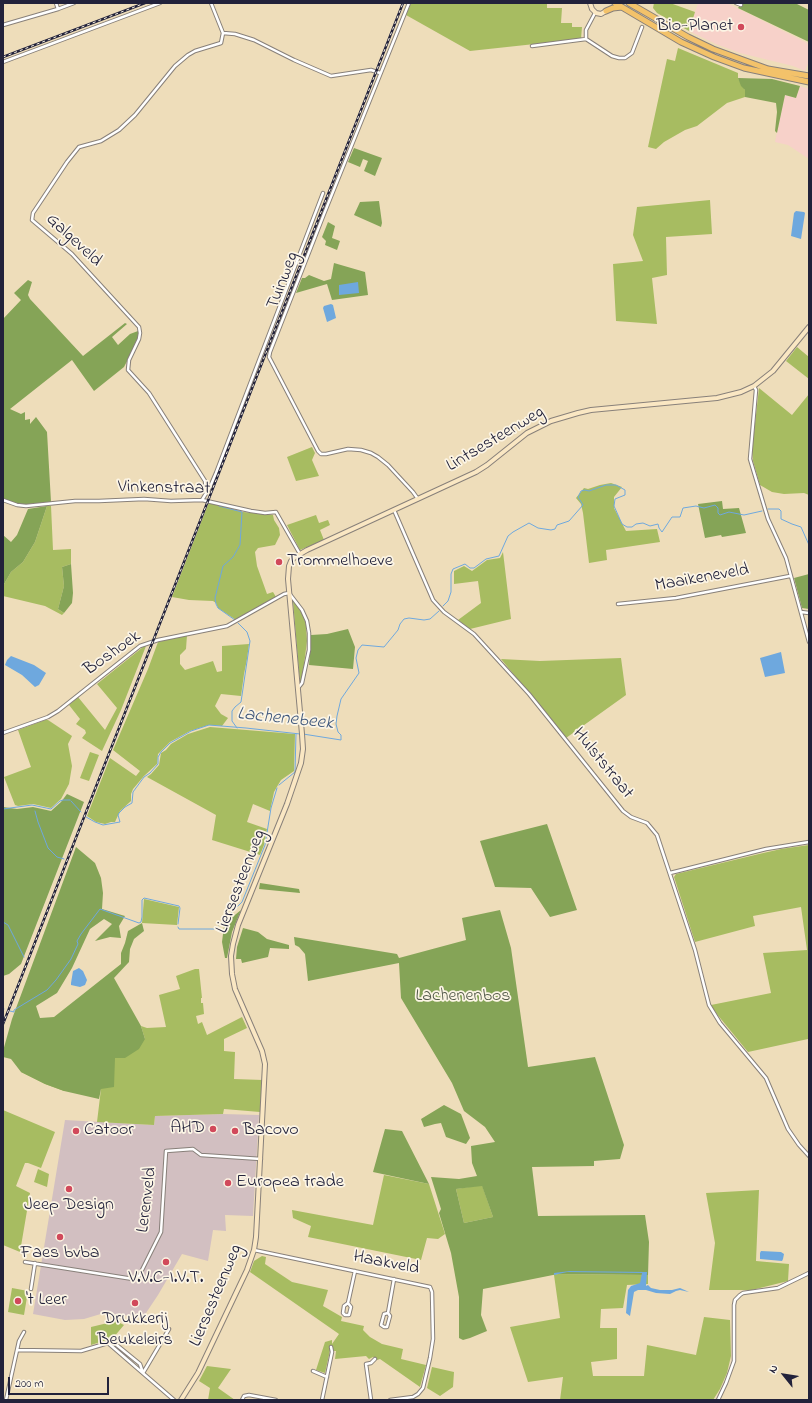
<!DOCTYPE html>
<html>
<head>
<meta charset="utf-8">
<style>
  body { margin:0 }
  #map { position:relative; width:812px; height:1403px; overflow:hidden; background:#eeddba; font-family:"Indie Flower",sans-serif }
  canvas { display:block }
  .frame { position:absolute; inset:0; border:4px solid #22223b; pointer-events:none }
  .north { position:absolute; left:764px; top:1355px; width:40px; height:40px; -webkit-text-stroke:3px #fcf5e5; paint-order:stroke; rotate:300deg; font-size:11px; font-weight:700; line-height:16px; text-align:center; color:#22223b }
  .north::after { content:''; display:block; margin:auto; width:14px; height:18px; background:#22223b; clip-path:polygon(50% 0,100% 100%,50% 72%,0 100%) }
  .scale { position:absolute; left:8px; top:1377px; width:101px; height:18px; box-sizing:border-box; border:2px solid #22223b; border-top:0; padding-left:5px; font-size:12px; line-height:14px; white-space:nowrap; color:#22223b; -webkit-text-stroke:3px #fcf5e5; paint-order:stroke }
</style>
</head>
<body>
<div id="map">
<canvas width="812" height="1403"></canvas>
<div class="frame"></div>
<div class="north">N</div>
<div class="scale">200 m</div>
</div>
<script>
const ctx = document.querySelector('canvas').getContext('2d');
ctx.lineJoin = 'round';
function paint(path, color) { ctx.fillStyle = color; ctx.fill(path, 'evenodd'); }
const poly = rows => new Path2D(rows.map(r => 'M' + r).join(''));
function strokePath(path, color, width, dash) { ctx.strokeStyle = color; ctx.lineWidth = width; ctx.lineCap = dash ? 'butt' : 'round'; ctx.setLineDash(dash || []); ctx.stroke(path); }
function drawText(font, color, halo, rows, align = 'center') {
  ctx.font = font + ' "Indie Flower",sans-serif'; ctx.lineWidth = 3.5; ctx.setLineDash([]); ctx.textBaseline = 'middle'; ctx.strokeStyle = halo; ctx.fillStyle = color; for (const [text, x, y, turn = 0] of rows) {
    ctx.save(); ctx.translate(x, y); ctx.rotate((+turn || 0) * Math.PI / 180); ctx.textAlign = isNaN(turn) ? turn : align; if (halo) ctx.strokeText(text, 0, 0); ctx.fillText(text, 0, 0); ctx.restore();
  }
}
paint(poly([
  [698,3,727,3,807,43,809,46,809,61,805,71,793,66,740,53,716,44,689,31],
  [800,86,809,89,809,159,788,145,775,142,785,95,796,98]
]), '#f7d1c9');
paint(poly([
  [223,1114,259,1115,253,1216,225,1215,226,1231,213,1230,208,1261,182,1254,158,1295,140,1322,139,1317,104,1313,84,1319,65,1320,33,1314,65,1120,154,1125,155,1116]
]), '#d2bfc1');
paint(poly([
  [411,3,547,3,547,8,562,8,561,23,572,23,572,27,582,27,581,39,470,51,406,15],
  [654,3,670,3,695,12,689,31,657,13,653,8],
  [678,48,738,73,738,78,745,90,745,97,727,103,697,126,685,130,664,142,656,149,648,147,667,59,675,61],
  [710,200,712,234,666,237,667,275,652,278,657,324,616,321,613,264,643,261,633,235,637,207],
  [797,347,809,357,809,379,786,361],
  [759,388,792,415,809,394,809,495,804,493,784,494,772,492,760,485,753,461,752,450],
  [312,447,315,453,312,460,319,476,296,481,287,457],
  [611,483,622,487,614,497,614,508,626,531,657,529,660,542,606,550,607,560,589,563,583,513,581,504,576,498,584,488,588,489,600,485],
  [209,502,243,512,273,515,274,520,279,528,280,535,275,545,258,548,255,552,257,566,267,594,273,592,276,597,236,620,218,608,216,603,213,601,189,600,172,597],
  [47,506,51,506,53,550,71,549,71,564,62,567,64,586,58,609,64,613,62,615,45,606,3,596,3,586,11,572,23,562,35,542],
  [316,515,319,523,328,520,330,525,320,530,324,540,300,550,287,525],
  [503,552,511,619,470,629,458,620,481,603,478,581,454,584,454,571,464,566,472,571,487,560,500,558],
  [293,601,302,611,306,625,307,641,302,681,300,683],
  [187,635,186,649,180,655,180,664,185,670,213,661,217,672,222,671,222,646,249,644,247,659,244,674,241,696,221,694,215,706,221,714,228,718,222,726,209,725,190,731,170,742,158,754,157,764,144,776,133,789,131,794,131,801,120,811,115,822,111,822,105,824,96,822,87,816,110,758,136,776,140,771,113,750,148,669,158,642],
  [146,646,121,710,102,751,82,738,86,733,85,730,76,724,80,719,69,705,78,697,105,730,117,708,97,684,143,647],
  [621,658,626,695,566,738,501,659,540,661],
  [45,720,48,720,72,736,68,744,72,766,69,784,61,799,51,808,33,804,18,806,15,805,4,777,31,767,18,730],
  [210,727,295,734,294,771,281,780,278,785,274,792,270,811,253,804,247,822,267,829,264,845,260,855,212,840,216,815,147,777,151,774,159,765,161,753,166,750,171,744,188,734],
  [90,752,99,755,89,781,80,778],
  [809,845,809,1046,808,1039,748,1052,716,1013,711,1005,771,993,763,953,807,950,801,907,753,916,755,926,695,942,674,877,676,874,759,854,781,849],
  [144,899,179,907,177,925,142,923],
  [195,969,199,969,202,998,201,998,201,1003,203,1003,204,1014,196,1016,198,1024,202,1022,207,1035,242,1017,247,1028,224,1039,224,1051,235,1052,234,1079,263,1080,260,1112,224,1109,223,1114,155,1116,154,1125,97,1122,101,1089,64,1091,45,1084,21,1072,37,1039,145,1039,141,1026,147,1028,166,1027,159,995,180,989,176,976],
  [3,1110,55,1132,41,1168,28,1163,25,1163,16,1186,30,1193,20,1252,3,1245],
  [38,1169,49,1174,47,1187,34,1182],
  [384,1175,429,1184,445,1234,438,1239,427,1238,421,1260,308,1237,311,1226,293,1218,292,1210,373,1225],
  [482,1185,493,1217,464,1223,456,1189],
  [759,1190,756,1261,789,1264,788,1281,752,1290,709,1290,715,1243,706,1193],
  [262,1256,266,1257,265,1264,292,1282,328,1290,323,1306,342,1317,341,1321,364,1326,363,1330,370,1337,382,1344,403,1349,401,1359,426,1365,420,1387,380,1359,377,1360,373,1357,369,1359,366,1356,335,1359,336,1351,334,1351,331,1346,325,1373,316,1370,325,1342,332,1340,332,1344,339,1334,250,1272,254,1261],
  [558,1274,648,1275,648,1284,627,1285,623,1308,601,1309,600,1328,617,1328,617,1359,591,1362,593,1376,644,1376,647,1345,696,1355,704,1317,730,1320,731,1356,727,1373,720,1389,713,1400,560,1400,563,1377,528,1382,510,1327,560,1318,554,1275],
  [12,1288,28,1291,24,1315,8,1312],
  [116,1321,124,1325,113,1338,91,1345,91,1327],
  [207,1366,231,1369,218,1388,235,1400,208,1400,210,1388,199,1381],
  [432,1367,454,1372,453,1387,440,1396,427,1388]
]), '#a7bc61');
paint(poly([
  [742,3,795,3,809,10,809,42,738,8],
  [738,78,772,79,800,86,796,98,785,95,777,133,775,131,777,112,776,103,745,97,745,90,741,86],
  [354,148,382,158,375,176,364,171,368,161,363,159,360,167,348,162],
  [379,201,382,223,381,227,354,215,360,202],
  [328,222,335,226,332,238,340,241,337,250,325,245,326,241,322,237],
  [334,263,365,272,368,295,332,300,327,284,296,293,302,278,305,278,309,275,324,281,331,279],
  [28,280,32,282,28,295,30,299,83,356,125,323,127,324,112,337,118,345,130,334,138,331,139,335,137,342,124,367,94,391,72,360,10,409,21,414,25,412,25,420,30,419,30,424,36,417,47,432,51,502,29,504,17,504,3,499,3,319,21,300,14,293],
  [722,501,723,509,739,508,746,533,722,537,721,535,705,538,698,504],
  [47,506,35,542,23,562,11,572,3,586,3,535,11,542,17,535,28,509],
  [71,564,73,593,72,603,64,613,58,609,64,586,62,567],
  [809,574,809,609,802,608,794,578],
  [348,629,355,647,353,669,309,665,311,635,327,634],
  [67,794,84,802,21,964,9,974,3,976,3,807,17,809,33,807,51,811,61,802],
  [547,824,577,910,550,917,531,888,495,887,480,841],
  [76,847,95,863,101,878,103,893,102,909,125,916,119,926,121,938,110,937,95,941,112,924,104,919,90,929,72,968,57,993,36,1006,40,1018,54,1017,121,964,121,953,125,943,128,931,142,923,144,931,134,939,130,949,129,962,114,978,141,1026,145,1039,139,1049,125,1058,115,1058,114,1087,101,1089,99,1099,64,1091,45,1084,21,1072,11,1059,3,1057,3,1051,12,1019],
  [260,883,299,889,300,893,259,889],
  [241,910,232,932,227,958,225,958,222,942,224,926,230,919],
  [500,910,511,948,528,1067,595,1057,624,1145,620,1159,594,1161,594,1166,532,1167,538,1216,645,1215,649,1242,648,1275,558,1274,483,1289,481,1315,487,1331,470,1338,463,1340,459,1338,459,1297,451,1253,439,1213,441,1209,431,1177,459,1179,477,1176,472,1163,471,1146,495,1142,485,1127,464,1111,452,1083,401,998,399,963,308,981,305,954,299,947,295,945,294,937,397,954,399,958,466,940,462,918],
  [482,1186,493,1217,464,1223,456,1189],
  [243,928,258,932,267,939,289,945,289,949,270,948,268,957,242,963,241,959,236,959,237,947],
  [444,1105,461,1114,470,1138,466,1144,446,1137,441,1123,435,1124,424,1127,421,1119],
  [385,1129,402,1131,429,1184,373,1172]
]), '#85a457');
paint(poly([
  [796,211,804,212,805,213,801,239,791,236,794,213],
  [358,282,359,293,339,295,339,285],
  [331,304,333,305,336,318,327,322,323,308,324,306],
  [781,652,785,673,765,677,760,658],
  [11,656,34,665,46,673,39,685,35,687,22,675,5,665,7,660],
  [79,968,83,971,87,980,85,985,80,987,71,985,71,983,73,971],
  [761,1251,781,1252,784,1254,783,1259,782,1261,760,1259,760,1253],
  [570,1271,647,1272,646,1286,648,1285,651,1288,660,1290,672,1290,680,1288,689,1292,680,1290,676,1291,670,1294,656,1293,646,1290,638,1290,634,1292,630,1316,626,1313,628,1290,631,1286,640,1283,642,1273,567,1272,554,1275,554,1273]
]), '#6ea8de');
strokePath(poly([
  [219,506,242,512,240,545,233,557,223,566,215,598,216,604,218,608,235,620],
  [768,509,779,509,781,511,781,519,792,524,801,527,809,545],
  [443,606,448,601,451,592,451,574,453,569,465,564,470,568,474,568,486,559,499,556,508,536,513,532,529,523,538,528,551,530,555,529,557,525,569,521,583,505,578,497,581,491,585,490,589,491,606,485,616,485,625,490,625,495,615,499,614,506,622,524,627,527,632,527,636,524,643,523,650,526,658,524,659,528,662,532,672,517,680,517,683,508,696,506,704,508,715,505,718,508,718,513,720,515,729,512,744,515,762,511],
  [237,728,232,721,232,711,235,707,241,702,250,641,247,632,238,623],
  [303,734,341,740,341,735,338,732,336,724,337,716,341,699,359,673,356,658,358,650,362,645,384,647,398,630,400,624,404,619,409,618,424,620,430,619,439,611],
  [279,785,295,772,296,734],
  [71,801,81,812],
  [3,809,32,805,51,809,60,801,63,800,70,800],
  [35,811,38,822,48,848,57,857,64,859],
  [86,817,95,822,103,825,120,822,118,815,119,813,125,807,132,803,133,792,144,777,150,773,158,764,158,757,161,752,170,743,191,731,209,725,246,728,300,734],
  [3,922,8,925,24,957],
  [219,925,242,902,265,845,271,808,277,788],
  [178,927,179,929,218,929],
  [3,1009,4,1009],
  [10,1011,14,1012,14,1010,47,990,56,980,71,959,78,944,77,941,81,934,100,909,139,923,141,922,142,917,142,900,144,898,179,906,180,908,178,924]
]), '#6ea8de', 1);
const street = poly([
  [56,3,58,9],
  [409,3,324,214,270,352,269,357,318,451,321,454,326,454,348,449,361,450,371,453,378,457,388,465,413,492,418,499],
  [736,3,741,5],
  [3,25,58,9,74,3],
  [223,33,235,34,254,40,294,60,331,76,371,70,380,73],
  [586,39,586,30,595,13],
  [532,46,586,39,612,56,619,58,625,58,632,53,642,27],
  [3,62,160,3],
  [754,386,756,390,750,459,768,519,786,558,809,642],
  [206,493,205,481,149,393,128,370,129,360,139,339,140,333,139,327,72,254,32,220,33,213,67,162,79,147,101,141,119,130,135,115,175,66,188,55,195,51,221,43,223,33,211,3],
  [3,500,17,505,26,506,75,501,99,501,144,499,171,501,202,500,251,511,265,513,276,512,300,554],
  [202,500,210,487,216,473,323,193],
  [394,510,433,600,444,612,474,634,529,694,623,811,631,817,647,823,657,835,695,950,709,1005,720,1023,766,1078,788,1129,799,1145,809,1156],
  [618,604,676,598,790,576],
  [801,612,809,613],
  [3,733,48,717,58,711,140,646,158,640,227,626,284,594,289,593,302,610,307,621,309,633,309,650,302,683,298,688],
  [670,873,766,849,809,842],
  [254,1250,430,1287,432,1292,433,1339,430,1358,423,1388,418,1394,413,1397,390,1400],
  [25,1262,133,1279,139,1276,161,1232,166,1151,193,1149,201,1155,261,1159],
  [31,1289,35,1263],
  [348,1303,344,1306,343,1313,345,1315,349,1315,351,1307,348,1303,355,1271],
  [388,1313,384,1314,381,1325,384,1327,387,1327,390,1316,388,1313,394,1279],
  [108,1343,113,1342,140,1364,143,1373],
  [17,1350,81,1351,108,1343,174,1400],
  [313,1371,327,1377],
  [143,1373,169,1329],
  [6,1400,19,1341,24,1332],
  [242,1400,244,1396,249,1395,276,1400],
  [322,1400,332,1352,331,1347],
  [371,1400,366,1364,371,1363,375,1359],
  [718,1400,726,1383,734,1361,734,1305,735,1300,740,1295,743,1293,778,1288,809,1273]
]);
const secondary = poly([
  [590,3,592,9,596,13,601,14,606,11],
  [181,1400,198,1373,247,1270,254,1250,256,1237,265,1064,262,1051,235,989,232,974,231,956,233,944,238,925,287,804,301,763,303,749,302,734,288,579,289,566,291,561,295,557,307,550,476,472,487,465,527,433,551,421,578,413,591,410,717,398,741,392,754,386,773,371,809,327]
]);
const highway = poly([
  [615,3,681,42,714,57,744,68,809,82],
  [629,3,688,37,713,49,768,69,809,76],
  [606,11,613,8,622,7]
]);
strokePath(street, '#88807a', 4.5);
strokePath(secondary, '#88807a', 6);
strokePath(highway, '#88807a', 7);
strokePath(street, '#fff', 2.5);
strokePath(secondary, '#fae7c3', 4);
strokePath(highway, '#f3c26a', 5);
const rail = poly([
  [3,57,145,3],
  [3,1024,403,3]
]);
strokePath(rail, '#22223b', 2.5);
strokePath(rail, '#fcf5e5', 1, [3]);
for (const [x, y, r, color] of [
  [741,27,4,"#d1495b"],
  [279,562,4,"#d1495b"],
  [213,1129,4,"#d1495b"],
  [76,1131,4,"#d1495b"],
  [235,1131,4,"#d1495b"],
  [228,1183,4,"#d1495b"],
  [69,1189,4,"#d1495b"],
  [60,1237,4,"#d1495b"],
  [166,1262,4,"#d1495b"],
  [18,1301,4,"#d1495b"],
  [135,1303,4,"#d1495b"]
]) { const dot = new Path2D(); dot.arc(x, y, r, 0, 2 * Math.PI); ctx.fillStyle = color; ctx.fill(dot); strokePath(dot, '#fcf5e5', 1.5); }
drawText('18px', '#22223b', '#fcf5e5', [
  ["Bio-Planet",733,27,"right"],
  ["Trommelhoeve",287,562],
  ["AHD",205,1129,"right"],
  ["Catoor",84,1131],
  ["Bacovo",243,1131],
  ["Europea trade",236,1183],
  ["Jeep Design",69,1206,"center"],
  ["Faes bvba",60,1254,"center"],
  ["V.V.C-I.V.T.",166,1279,"center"],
  ["'t Leer",26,1301],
  ["Drukkerij",135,1320,"center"],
  ["Beukeleirs",135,1341,"center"]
], 'left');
drawText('18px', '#22223b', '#fcf5e5', [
  ["Galgeveld",73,241,43],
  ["Tuinweg",284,281,-69],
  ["Lintsesteenweg",496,440,-31],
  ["Vinkenstraat",164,489,1],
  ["Maaikeneveld",702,579,-10],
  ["Boshoek",113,654,-35],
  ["Hulststraat",602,764,51],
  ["Liersesteenweg",242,882,-69],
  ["Lerenveld",148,1200,-83],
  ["Haakveld",386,1264,11],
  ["Liersesteenweg",217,1296,-67]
]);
drawText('18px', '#515848', '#fcf5e5', [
  ["Lachenenbos",463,997]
]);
drawText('italic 19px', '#40587c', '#fcf5e5', [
  ["Lachenebeek",285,720,6]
]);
</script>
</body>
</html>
